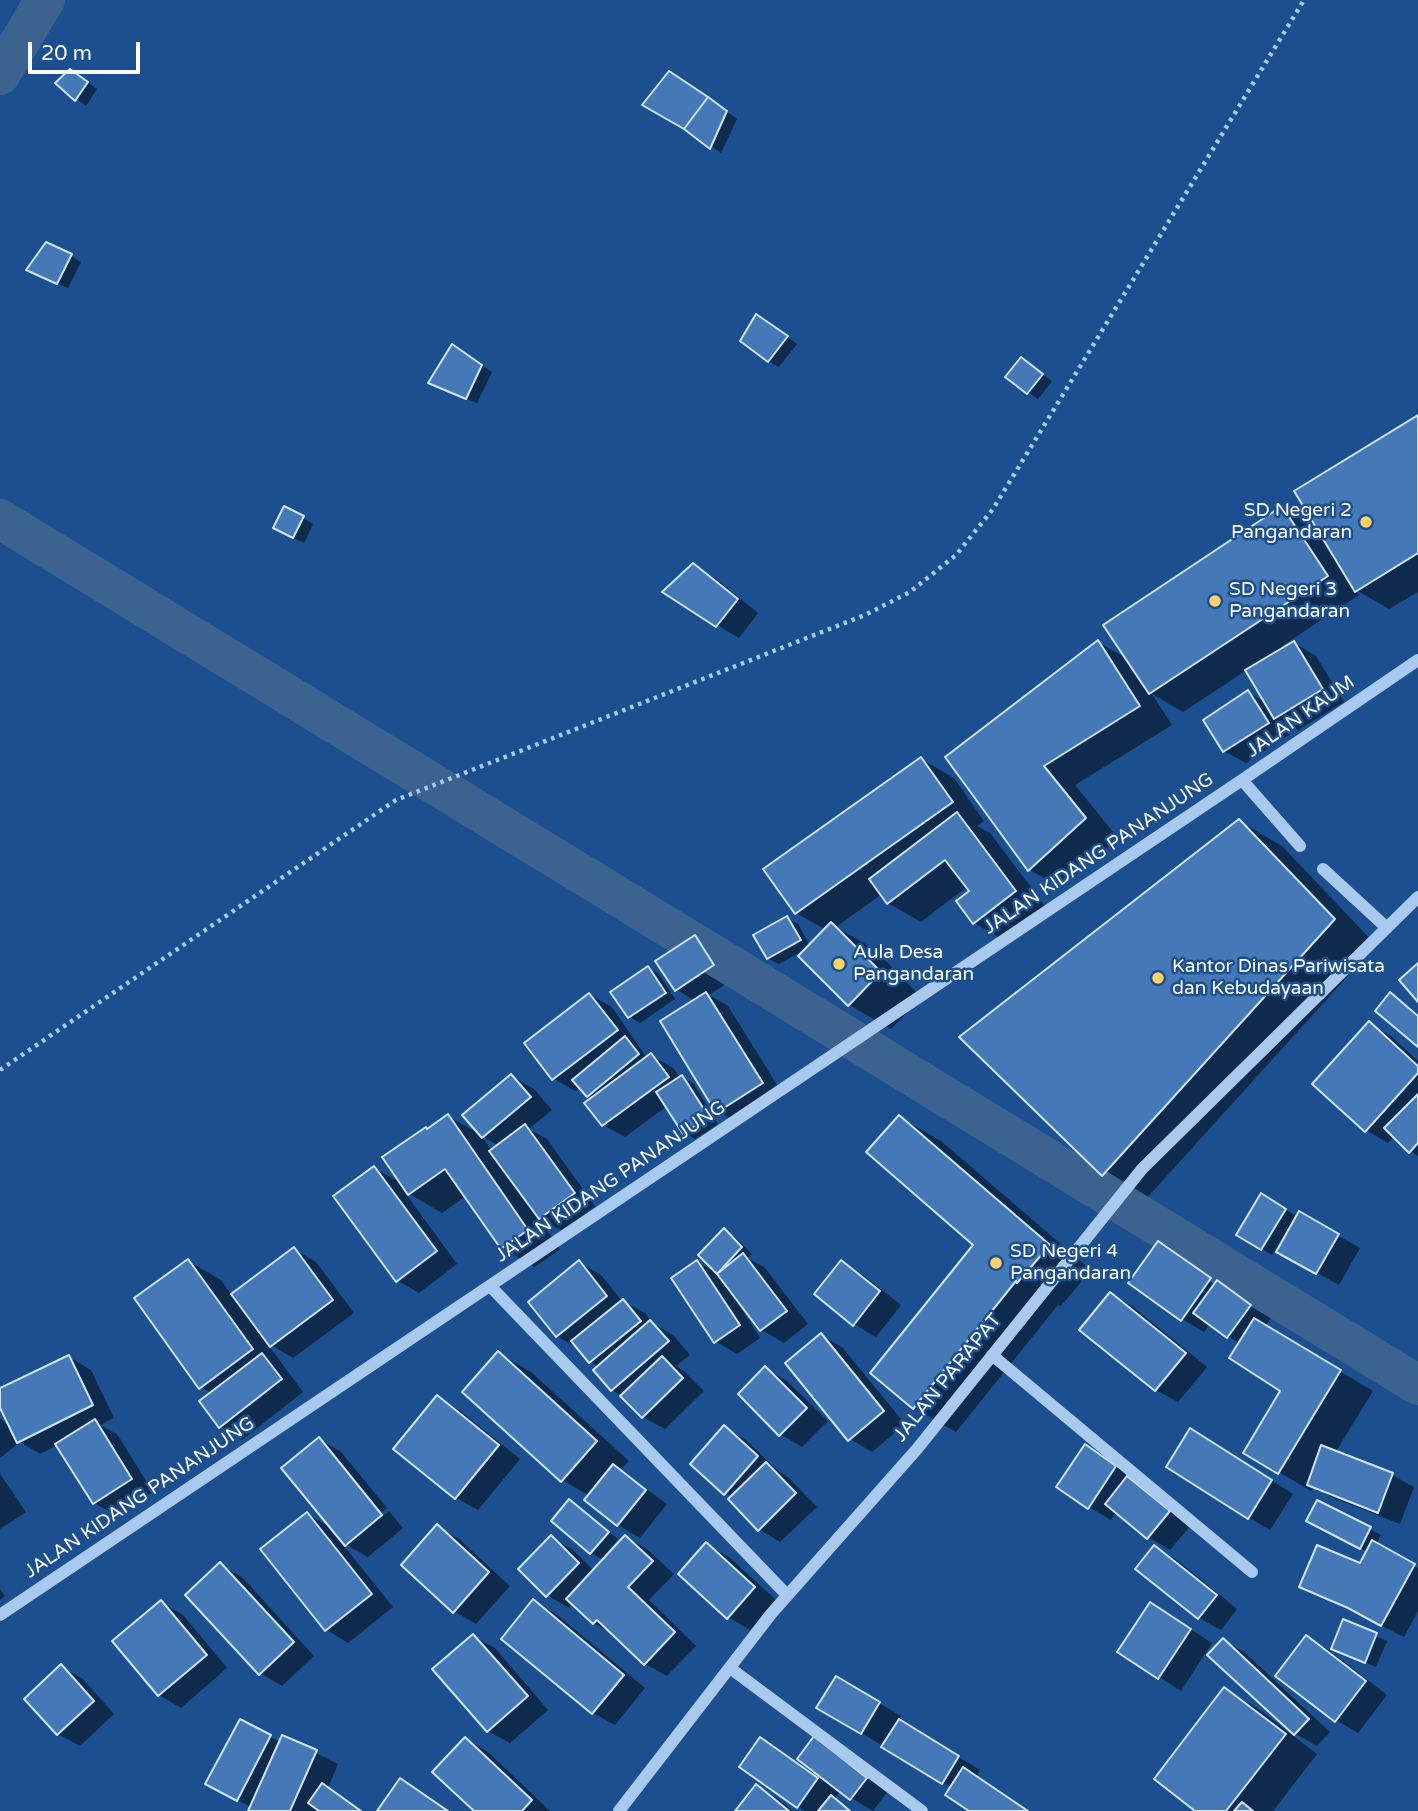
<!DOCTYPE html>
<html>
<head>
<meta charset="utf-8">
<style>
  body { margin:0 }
  #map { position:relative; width:1418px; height:1811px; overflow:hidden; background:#1b4f8f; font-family:"Varela Round",sans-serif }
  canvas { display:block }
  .scale { position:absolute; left:28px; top:42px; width:112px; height:32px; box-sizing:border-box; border:4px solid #fff; border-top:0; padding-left:9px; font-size:21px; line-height:24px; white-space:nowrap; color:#fff; -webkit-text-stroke:5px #1b4f8f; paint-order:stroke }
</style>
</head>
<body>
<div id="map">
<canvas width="1418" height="1811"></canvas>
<div class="scale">20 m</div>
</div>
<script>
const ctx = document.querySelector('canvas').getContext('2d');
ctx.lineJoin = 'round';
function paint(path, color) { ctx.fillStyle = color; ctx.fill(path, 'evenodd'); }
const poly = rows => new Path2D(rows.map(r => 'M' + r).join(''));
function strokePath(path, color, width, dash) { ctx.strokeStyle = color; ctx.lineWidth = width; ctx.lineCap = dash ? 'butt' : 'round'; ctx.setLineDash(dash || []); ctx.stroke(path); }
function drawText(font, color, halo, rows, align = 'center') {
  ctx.font = font + ' "Varela Round",sans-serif'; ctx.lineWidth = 5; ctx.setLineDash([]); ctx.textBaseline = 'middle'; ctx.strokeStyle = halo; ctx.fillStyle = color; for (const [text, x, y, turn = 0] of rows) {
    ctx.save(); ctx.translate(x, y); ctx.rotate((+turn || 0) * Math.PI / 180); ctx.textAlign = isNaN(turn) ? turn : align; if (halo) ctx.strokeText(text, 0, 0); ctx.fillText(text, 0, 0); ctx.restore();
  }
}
paint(poly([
  [71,71,97,89,86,106,57,83],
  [691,86,737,119,721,153,686,128],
  [71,256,81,262,68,288,39,275],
  [767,322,797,344,779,367,768,361],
  [463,353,492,372,477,403,441,388],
  [1021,359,1052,381,1038,399,1007,377],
  [1418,417,1418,592,1389,609,1356,590,1359,595,1282,646,1284,649,1294,643,1316,656,1344,702,1298,730,1279,719,1289,735,1246,763,1224,751,1248,692,1268,704,1247,670,1183,712,1152,694,1172,725,1075,785,1118,838,1062,888,1030,870,947,757,1098,642,1128,659,1283,508,1320,530],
  [303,518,313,524,304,543,285,534],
  [693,566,715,578,758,613,739,638,717,625],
  [921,759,954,778,984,821,977,826,990,833,1048,910,1007,942,974,923,972,891,968,886,921,922,888,903,882,894,836,927,874,949,922,998,891,1029,849,1005,806,949,779,964,768,958,787,918,798,924,810,946,826,930,796,913],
  [1239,821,1282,846,1376,945,1145,1200,1103,1175],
  [695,937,717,950,735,978,709,995,728,1006,784,1096,740,1124,718,1111,695,1001,676,989],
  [648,968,659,974,675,999,640,1023,629,1017],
  [590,995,612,1007,647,1058,651,1055,673,1068,693,1095,695,1093,687,1080,693,1083,718,1124,695,1139,685,1133,667,1106,625,1137,603,1125,593,1098,581,1087,575,1091,553,1078],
  [1369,1024,1391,1036,1418,1061,1418,1065,1414,1063,1418,1069,1418,1156,1410,1151,1394,1136,1388,1143,1366,1130],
  [512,1076,534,1089,552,1110,529,1129,547,1139,595,1206,562,1231,537,1216,560,1249,535,1267,502,1248,466,1196,442,1213,403,1190,457,1264,419,1293,397,1280,374,1168,403,1184,428,1130,448,1116,481,1135],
  [482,1136,499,1146,492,1151],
  [899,1117,941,1141,1091,1270,1061,1306,1058,1305,956,1432,914,1408,976,1244],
  [1262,1195,1298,1217,1300,1214,1360,1248,1339,1285,1279,1252,1290,1231,1288,1229,1272,1255,1238,1234],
  [724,1231,735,1237,752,1254,748,1258,765,1268,808,1324,784,1343,762,1330,740,1302,738,1303,760,1338,737,1354,715,1341,697,1262,719,1274,701,1255],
  [1159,1243,1239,1295,1271,1318,1265,1327,1373,1391,1335,1453,1392,1475,1414,1487,1400,1524,1331,1497,1314,1487,1311,1491,1279,1472,1283,1390,1240,1344,1210,1324,1204,1332,1182,1319],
  [294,1249,316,1262,354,1313,293,1358,266,1342,303,1392,242,1440,220,1427,211,1393,201,1387,188,1261,221,1280,232,1296],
  [579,1262,601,1275,622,1301,645,1313,653,1324,673,1335,690,1355,676,1366,684,1371,704,1391,665,1429,643,1417,622,1396,612,1390,595,1370,599,1367,590,1361,579,1349,557,1336],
  [842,1262,863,1275,901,1305,876,1337,854,1324],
  [1110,1294,1132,1306,1207,1367,1178,1402,1156,1390,1082,1330],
  [821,1335,843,1348,905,1424,872,1452,850,1439],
  [498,1353,531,1372,629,1461,620,1470,667,1504,640,1538,618,1525,587,1500,590,1496,562,1480],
  [69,1357,91,1370,114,1418,100,1425,117,1434,153,1492,116,1515,94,1503,58,1445,40,1454,20,1442,0,1458,0,1418,10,1427,0,1404,0,1390],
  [765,1369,787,1381,828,1421,802,1447,780,1434],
  [437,1397,459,1410,520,1459,478,1510,456,1498,396,1448],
  [724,1427,746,1440,778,1471,788,1477,817,1507,780,1542,759,1529,732,1497,725,1493],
  [319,1439,341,1452,387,1508,350,1539,350,1543,389,1511,403,1528,368,1557,340,1541,393,1607,348,1643,327,1630,263,1550,307,1514,333,1529],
  [1213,1443,1293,1494,1270,1530,1248,1517],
  [1085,1447,1137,1480,1135,1483,1150,1491,1191,1525,1170,1550,1148,1537,1116,1511,1111,1520,1089,1507],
  [0,1474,26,1512,0,1529],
  [570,1501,618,1539,604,1556,606,1558,626,1537,648,1550,674,1574,649,1600,696,1646,667,1676,645,1664,615,1635,594,1623,574,1603,569,1608,547,1595,551,1538,573,1550,594,1571,604,1560,591,1553,553,1521],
  [1318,1502,1381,1535,1376,1545,1418,1568,1418,1611,1404,1637,1301,1586,1361,1566,1368,1552,1319,1527],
  [437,1527,459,1539,510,1586,476,1624,454,1611],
  [707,1545,729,1557,776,1600,750,1630,728,1617],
  [1155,1547,1177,1560,1237,1609,1221,1630,1199,1618],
  [220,1565,242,1577,314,1656,282,1686,260,1673],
  [0,1589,5,1596,0,1600],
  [161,1602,183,1615,227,1668,181,1708,159,1695],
  [534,1602,556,1614,645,1688,615,1725,593,1713,504,1639],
  [1172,1617,1212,1643,1181,1691,1120,1652],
  [1344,1622,1387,1641,1376,1667,1333,1648],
  [473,1636,495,1648,548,1710,510,1743,488,1731],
  [1307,1637,1329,1650,1387,1695,1358,1733,1336,1720],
  [1223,1640,1245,1653,1330,1732,1317,1746,1294,1733],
  [61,1667,83,1679,114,1714,80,1746,58,1734],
  [836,1678,901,1716,899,1721,980,1770,976,1777,1028,1811,973,1811,952,1788,819,1707],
  [1225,1690,1257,1708,1317,1754,1273,1811,1198,1811],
  [240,1721,280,1742,283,1737,338,1764,328,1788,360,1811,322,1811,319,1809,318,1811,250,1811,251,1807,230,1796],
  [466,1739,488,1752,550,1811,476,1811],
  [761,1739,809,1770,815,1739,888,1791,873,1811,840,1791,834,1799,851,1811,805,1811,741,1766],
  [757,1787,778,1799,793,1811,738,1811]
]), '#0007');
strokePath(poly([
  [0,75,45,0],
  [0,519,1418,1385]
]), '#3c6290', 40);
const building = poly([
  [70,69,88,82,75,101,55,83,70,69],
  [669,71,708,97,684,129,642,105,669,71],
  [708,97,727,111,710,149,684,129,708,97],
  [46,242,72,254,57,284,26,270,46,242],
  [756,314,788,336,768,362,740,341,756,314],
  [452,344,482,365,466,399,428,383,452,344],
  [1021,357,1043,374,1027,394,1005,377,1021,357],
  [1418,415,1418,553,1355,592,1294,491,1418,415],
  [284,506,304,516,293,538,273,528,284,506],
  [1282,506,1328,576,1149,694,1103,625,1282,506],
  [693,563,738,599,716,627,662,592,693,563],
  [1098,640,1140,706,1044,766,1086,818,1028,871,945,757,1098,640],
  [1294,641,1323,689,1274,719,1245,670,1294,641],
  [1248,690,1269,723,1223,752,1203,720,1248,690],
  [921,757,953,802,795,914,763,869,921,757],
  [957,812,1016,891,973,924,956,901,969,891,945,860,887,904,869,879,957,812],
  [1239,819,1335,919,1102,1176,959,1037,1239,819],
  [787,916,801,940,767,959,753,935,787,916],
  [831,922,881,972,848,1006,798,956,831,922],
  [695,935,714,965,675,991,655,961,695,935],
  [1418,963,1418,1002,1399,980,1418,963],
  [648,966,666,993,628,1018,610,992,648,966],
  [706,992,763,1083,716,1113,660,1021,706,992],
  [1390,992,1418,1016,1418,1047,1375,1011,1390,992],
  [589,993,618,1030,552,1080,524,1043,589,993],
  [1369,1021,1418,1066,1418,1073,1365,1132,1312,1084,1369,1021],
  [625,1036,639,1054,587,1097,572,1080,625,1036],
  [651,1053,669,1077,602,1126,584,1103,651,1053],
  [511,1074,531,1097,482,1138,462,1115,511,1074],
  [682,1075,709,1117,683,1134,656,1092,682,1075],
  [1418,1094,1418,1143,1409,1153,1384,1128,1418,1094],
  [448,1114,528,1230,501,1249,445,1169,408,1195,382,1157,426,1127,427,1129,448,1114],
  [899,1115,1050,1245,1017,1283,1016,1281,913,1409,870,1373,973,1245,866,1152,899,1115],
  [525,1124,575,1193,539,1219,489,1151,525,1124],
  [374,1166,437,1251,396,1282,333,1196,374,1166],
  [1261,1193,1286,1209,1261,1250,1236,1235,1261,1193],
  [1299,1211,1339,1234,1316,1274,1276,1252,1299,1211],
  [724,1228,742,1247,717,1274,698,1255,724,1228],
  [1158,1241,1211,1278,1181,1321,1128,1283,1158,1241],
  [294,1247,333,1300,270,1347,231,1294,294,1247],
  [743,1253,787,1311,760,1331,717,1274,743,1253],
  [188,1259,253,1349,199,1389,134,1298,188,1259],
  [579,1260,607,1296,556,1337,528,1302,579,1260],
  [697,1260,740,1325,714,1343,671,1278,697,1260],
  [841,1260,880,1291,853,1326,814,1294,841,1260],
  [1217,1280,1251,1305,1227,1338,1193,1313,1217,1280],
  [1110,1292,1186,1353,1155,1391,1079,1330,1110,1292],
  [623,1299,641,1321,589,1363,571,1341,623,1299],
  [1254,1318,1341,1370,1278,1474,1243,1453,1280,1391,1229,1358,1254,1318],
  [650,1320,669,1341,611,1391,593,1370,650,1320],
  [821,1333,884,1411,848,1441,785,1363,821,1333],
  [498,1351,597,1441,561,1482,462,1392,498,1351],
  [262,1353,282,1379,219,1428,199,1401,262,1353],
  [69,1355,93,1405,17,1443,0,1408,0,1388,69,1355],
  [662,1356,683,1378,642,1418,620,1396,662,1356],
  [765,1366,807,1408,779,1436,738,1394,765,1366],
  [437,1395,499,1445,455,1499,393,1449,437,1395],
  [95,1419,132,1479,93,1504,55,1444,95,1419],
  [724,1425,758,1456,724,1495,690,1464,724,1425],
  [1190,1428,1272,1480,1248,1519,1166,1467,1190,1428],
  [319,1437,382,1515,345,1546,281,1468,319,1437],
  [1085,1444,1116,1466,1088,1509,1056,1487,1085,1444],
  [1321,1445,1393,1473,1378,1513,1307,1485,1321,1445],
  [766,1462,796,1493,758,1531,728,1499,766,1462],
  [613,1464,646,1490,617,1526,584,1500,613,1464],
  [1127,1476,1170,1511,1147,1539,1105,1504,1127,1476],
  [569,1499,609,1532,590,1554,551,1521,569,1499],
  [1317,1500,1371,1527,1360,1549,1306,1521,1317,1500],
  [307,1512,372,1594,325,1631,260,1549,307,1512],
  [437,1524,489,1572,453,1613,401,1565,437,1524],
  [551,1535,579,1563,546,1597,518,1569,551,1535],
  [625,1535,653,1561,628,1587,675,1632,644,1665,597,1620,593,1624,566,1599,625,1535],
  [1372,1540,1415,1564,1381,1626,1348,1608,1299,1587,1317,1545,1360,1563,1372,1540],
  [706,1542,755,1587,727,1619,678,1574,706,1542],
  [1154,1545,1217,1595,1198,1619,1135,1569,1154,1545],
  [220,1562,294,1642,259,1675,185,1595,220,1562],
  [533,1599,624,1675,592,1714,501,1639,533,1599],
  [161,1600,207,1655,158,1696,112,1641,161,1600],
  [1150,1602,1191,1629,1158,1679,1117,1652,1150,1602],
  [1343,1619,1377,1633,1365,1663,1331,1649,1343,1619],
  [473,1634,528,1696,487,1732,432,1669,473,1634],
  [1306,1635,1366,1681,1335,1722,1275,1676,1306,1635],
  [1223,1638,1309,1719,1294,1735,1207,1655,1223,1638],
  [61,1664,94,1701,57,1735,24,1699,61,1664],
  [836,1676,880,1702,861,1734,816,1708,836,1676],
  [1224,1687,1286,1734,1226,1811,1195,1811,1154,1779,1224,1687],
  [240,1719,271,1735,237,1801,205,1784,240,1719],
  [899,1719,959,1756,942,1784,881,1747,899,1719],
  [282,1735,317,1750,290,1811,248,1811,282,1735],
  [814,1736,867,1778,850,1800,797,1759,814,1736],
  [465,1737,532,1800,522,1811,474,1811,432,1772,465,1737],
  [760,1737,818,1778,797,1808,739,1767,760,1737],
  [963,1767,1028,1811,969,1811,945,1795,963,1767],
  [400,1778,448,1811,377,1811,400,1778],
  [322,1783,361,1811,319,1811,308,1803,322,1783],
  [756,1784,789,1811,735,1811,756,1784],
  [831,1795,850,1811,818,1811,831,1795],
  [1242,1802,1253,1811,1234,1811,1242,1802]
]);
paint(building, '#4478b7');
strokePath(building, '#cfe3fa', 2);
strokePath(poly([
  [0,1070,396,800,865,615,910,592,956,555,993,509,1304,0]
]), '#a9c9ee', 4.5, [3.5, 5]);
strokePath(poly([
  [1242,780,1300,846],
  [1323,869,1387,928],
  [490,1286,787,1595],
  [992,1355,1252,1572],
  [0,1615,1242,780,1418,660],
  [730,1668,922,1811],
  [619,1811,771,1614,917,1449,1142,1169,1418,897]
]), '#a9c9ee', 12);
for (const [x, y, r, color] of [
  [1366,522,7,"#ffd166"],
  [1215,601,7,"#ffd166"],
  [839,964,7,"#ffd166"],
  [1158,978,7,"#ffd166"],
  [996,1263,7,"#ffd166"]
]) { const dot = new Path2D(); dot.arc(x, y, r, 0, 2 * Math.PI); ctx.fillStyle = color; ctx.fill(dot); strokePath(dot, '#1b4f8f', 2.5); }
drawText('19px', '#fff', '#1b4f8f', [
  ["SD Negeri 2",1352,511,"right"],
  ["Pangandaran",1352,533,"right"],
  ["SD Negeri 3",1229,590],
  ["Pangandaran",1229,612],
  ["Aula Desa",853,953],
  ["Pangandaran",853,975],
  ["Kantor Dinas Pariwisata",1172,967],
  ["dan Kebudayaan",1172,989],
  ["SD Negeri 4",1010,1252],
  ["Pangandaran",1010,1274]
], 'left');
drawText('19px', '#fff', '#1b4f8f', [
  ["JALAN KAUM",1301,717,-35],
  ["JALAN KIDANG PANANJUNG",1099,854,-34],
  ["JALAN KIDANG PANANJUNG",611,1182,-34],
  ["JALAN PARAPAT",948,1378,-51],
  ["JALAN KIDANG PANANJUNG",140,1498,-34]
]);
</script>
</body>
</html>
